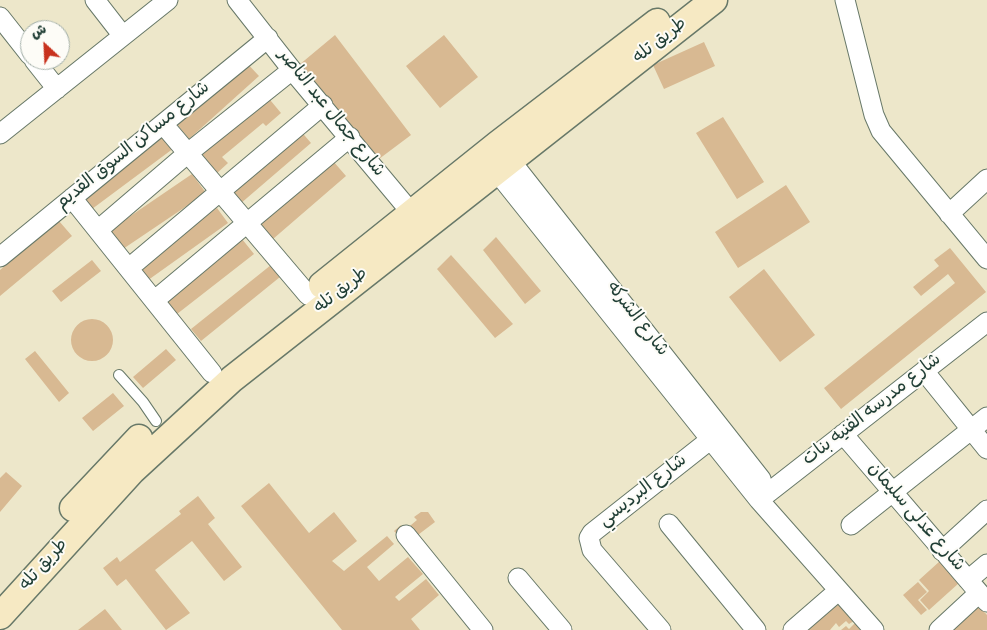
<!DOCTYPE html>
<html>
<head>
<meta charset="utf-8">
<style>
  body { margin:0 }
  #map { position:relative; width:987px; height:630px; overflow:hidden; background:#ede7ca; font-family:Dekko,"Playpen Sans Arabic",sans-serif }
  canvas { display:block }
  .north { position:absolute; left:20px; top:20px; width:50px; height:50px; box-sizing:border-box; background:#fdfcf7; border:1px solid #a4b0a9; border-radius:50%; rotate:335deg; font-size:14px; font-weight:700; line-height:20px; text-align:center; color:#1f3d34 }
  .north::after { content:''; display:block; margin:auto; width:18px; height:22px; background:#c8321e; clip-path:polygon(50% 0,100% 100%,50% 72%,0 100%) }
</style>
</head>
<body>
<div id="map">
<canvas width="987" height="630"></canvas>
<div class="north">ش</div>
</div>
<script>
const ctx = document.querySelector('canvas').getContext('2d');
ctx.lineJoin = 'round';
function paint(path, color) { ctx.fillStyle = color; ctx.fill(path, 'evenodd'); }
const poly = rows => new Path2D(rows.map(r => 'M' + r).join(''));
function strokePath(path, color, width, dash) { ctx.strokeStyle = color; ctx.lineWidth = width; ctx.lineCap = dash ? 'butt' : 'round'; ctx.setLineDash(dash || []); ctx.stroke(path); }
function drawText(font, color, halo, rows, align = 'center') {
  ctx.font = font + ' Dekko,"Playpen Sans Arabic",sans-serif'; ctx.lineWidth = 4; ctx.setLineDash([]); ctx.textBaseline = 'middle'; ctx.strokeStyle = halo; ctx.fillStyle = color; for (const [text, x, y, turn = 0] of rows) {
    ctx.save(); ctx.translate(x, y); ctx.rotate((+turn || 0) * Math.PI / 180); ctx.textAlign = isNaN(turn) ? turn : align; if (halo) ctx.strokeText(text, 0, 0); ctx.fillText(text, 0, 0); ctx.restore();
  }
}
paint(poly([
  [335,35,411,135,371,165,299,65],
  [444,35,478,77,440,108,406,66],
  [704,42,715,66,664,89,653,65],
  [244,60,259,76,189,139,175,122],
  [266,95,281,113,266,126,263,123,222,157,228,163,216,174,198,152],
  [723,117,764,182,737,199,696,133],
  [299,129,311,143,240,204,228,190],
  [163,133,174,148,92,209,81,195],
  [333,161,346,176,273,239,260,224],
  [192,174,206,193,120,251,107,232],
  [786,185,810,222,738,268,715,232],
  [217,208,228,223,144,283,133,268],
  [59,221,72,236,0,296,0,270],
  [496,237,541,291,525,304,483,250],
  [242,239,254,254,177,314,165,299],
  [950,248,986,292,841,409,824,388,955,283,948,274,921,296,913,287,939,266,934,260],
  [451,255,513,324,495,338,437,269],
  [92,260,101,271,61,302,52,291],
  [271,265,280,277,201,341,191,329],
  [764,269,815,335,780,362,729,297],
  '71 340a21 21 0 1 1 42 0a21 21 0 1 1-42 0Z',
  [166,349,176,360,143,388,133,377],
  [35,351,69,393,59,402,25,359],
  [113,393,124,406,93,431,82,418],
  [6,472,22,486,0,512,0,478],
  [269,483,309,533,334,512,357,541,332,561,344,571,387,536,394,544,367,567,379,581,408,557,423,574,395,597,399,601,426,579,439,595,411,619,420,630,342,630,241,506],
  [198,496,215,518,208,524,242,567,224,581,192,541,155,570,190,613,166,630,126,579,117,586,103,568,117,557,120,562,181,514,179,511],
  [421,512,428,512,435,522,406,544,394,531,401,525,405,530,417,520,414,517],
  [940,561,959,583,929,610,920,600,929,591,919,580],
  [918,582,927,592,918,600,927,610,921,615,903,595],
  [835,597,854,621,849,624,846,621,839,627,836,623,830,630,805,630],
  [976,603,987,615,987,630,946,630],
  [105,609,122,630,78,630],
  [855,623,860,630,841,630,846,626,849,629]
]), '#d8b992');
const service = poly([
  [119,375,143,402,156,421]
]);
const minor = poly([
  [95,0,123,36],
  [237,0,292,70,420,223],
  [845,0,874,115,881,131,987,259],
  [0,17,30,55],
  [34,60,57,89],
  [163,124,308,295],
  [0,134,168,0],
  [503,151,761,479,763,486,759,500],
  [489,162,759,500,874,630],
  [72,198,212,373],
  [949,214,987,179],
  [98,230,188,153,292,70],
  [0,257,268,38],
  [129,268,323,105],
  [155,300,350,137],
  [924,371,987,449],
  [843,434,987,602],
  [759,500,987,322],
  [669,524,756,630],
  [851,525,987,417],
  [406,535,483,630],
  [942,551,987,510],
  [518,578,562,630],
  [968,580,987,564],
  [661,630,592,550,589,538,592,533,720,432],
  [793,630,838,591],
  [939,630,979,593]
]);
const secondary = poly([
  [322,285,498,144,657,22],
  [73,508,139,438],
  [0,616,132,471,232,379,714,0]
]);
strokePath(service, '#677868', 12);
strokePath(minor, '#677868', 21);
strokePath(secondary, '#677868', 29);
strokePath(service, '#fff', 10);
strokePath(minor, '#fff', 19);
strokePath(secondary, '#f6e9c3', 26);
drawText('18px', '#1f3d34', '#fdfcf7', [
  ["طريق تله",661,42,-38],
  ["شارع جمال عبد الناصر",330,114,51],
  ["شارع مساكن السوق القديم",134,147,-39],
  ["طريق تله",342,292,-38],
  ["شارع الشركه",636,320,52],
  ["شارع مدرسه الفنيه بنات",873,411,-38],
  ["شارع البرديسي",644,492,-38],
  ["شارع عدلى سليمان",915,518,49],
  ["طريق تله",45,566,-48]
]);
</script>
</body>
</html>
